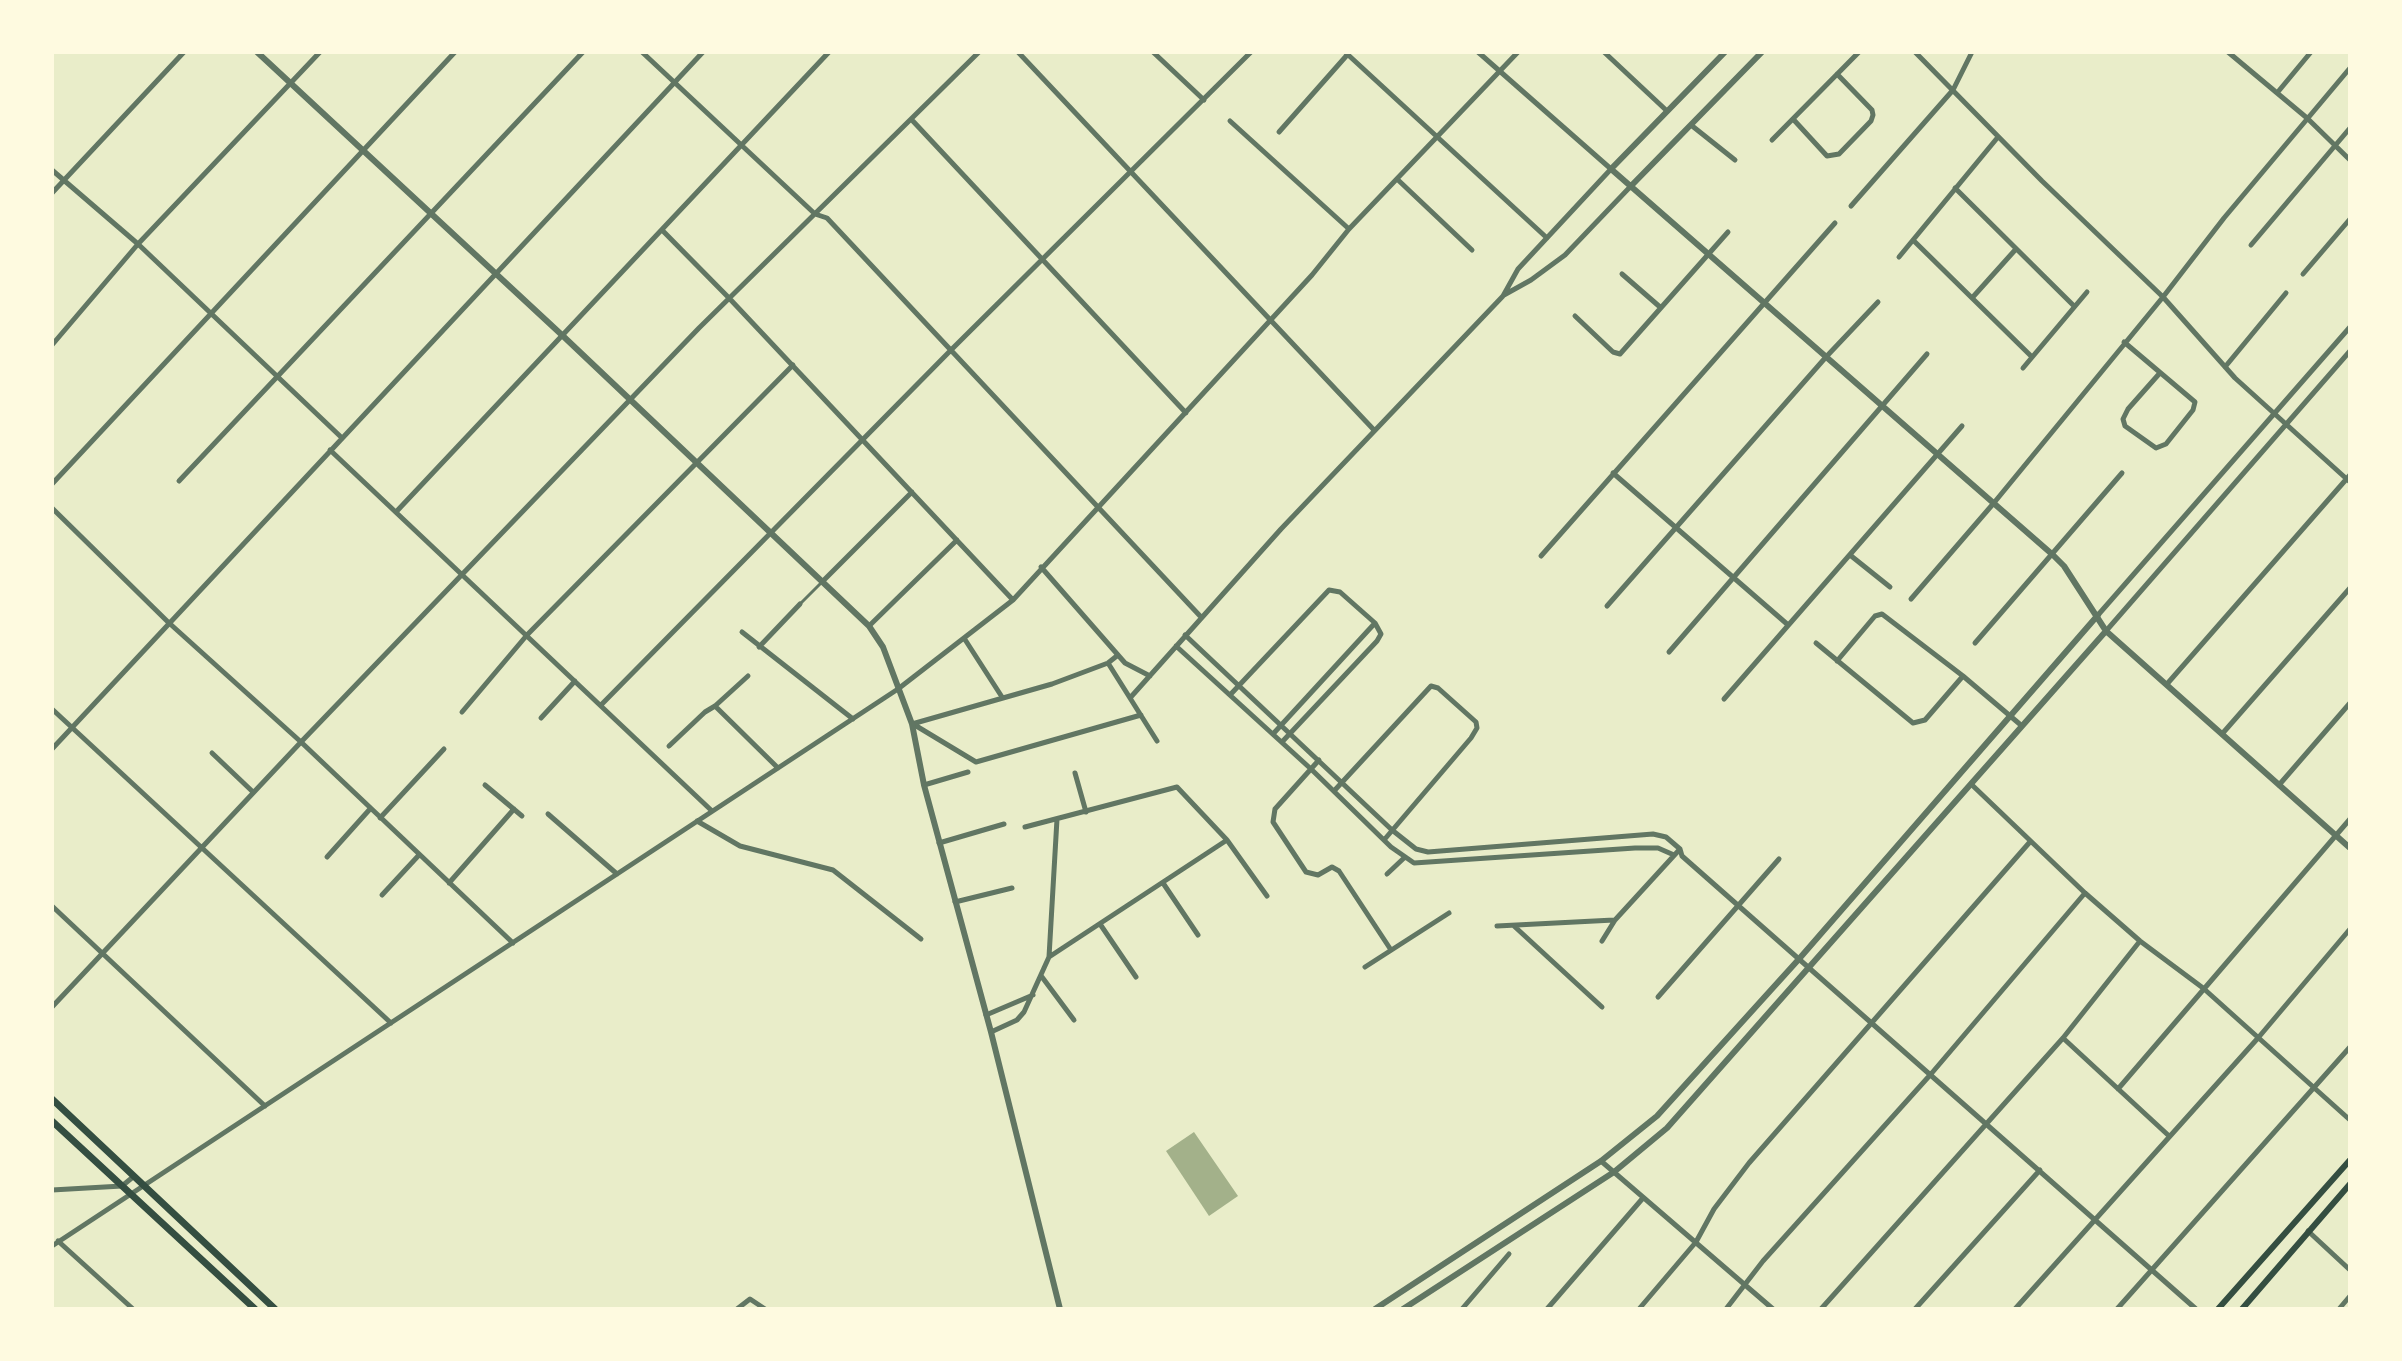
<!DOCTYPE html>
<html>
<head>
<meta charset="utf-8">
<style>
  body { margin:0 }
  #map { position:relative; width:2402px; height:1361px; overflow:hidden; background:#e9edc9; font-family:Literata,serif }
  canvas { display:block }
  .frame { position:absolute; inset:0; border:54px solid #fefae0; pointer-events:none }
</style>
</head>
<body>
<div id="map">
<canvas width="2402" height="1361"></canvas>
<div class="frame"></div>
</div>
<script>
const ctx = document.querySelector('canvas').getContext('2d');
ctx.lineJoin = 'round';
function paint(path, color) { ctx.fillStyle = color; ctx.fill(path, 'evenodd'); }
const poly = rows => new Path2D(rows.map(r => 'M' + r).join(''));
function strokePath(path, color, width, dash) { ctx.strokeStyle = color; ctx.lineWidth = width; ctx.lineCap = dash ? 'butt' : 'round'; ctx.setLineDash(dash || []); ctx.stroke(path); }
paint(poly([
  [1194,1132,1238,1196,1209,1216,1166,1151]
]), '#a3b18a');
strokePath(poly([
  [800,604,822,582]
]), '#617663', 3);
strokePath(poly([
  [642,52,815,214,827,218,1201,617],
  [1018,52,1374,430],
  [1153,52,1204,100],
  [1345,52,1547,238],
  [1604,52,1667,111],
  [1915,52,2042,181,2163,297,2235,378,2350,482],
  [2228,52,2307,118,2350,160],
  [2277,93,2311,52],
  [911,119,1186,413],
  [1793,119,1827,156,1839,154,1871,121,1873,115,1872,110,1837,74],
  [1230,121,1349,229],
  [1691,125,1735,160],
  [1279,132,1348,54],
  [1772,140,1859,52],
  [52,170,138,244,341,437],
  [1397,179,1472,250],
  [1955,188,2074,306],
  [52,193,184,52],
  [1851,206,1953,90,1972,52],
  [662,230,729,298,1013,600],
  [1913,240,2031,356],
  [2251,245,2350,128],
  [1899,257,1998,137],
  [1622,274,1660,307],
  [2303,274,2350,219],
  [1504,295,1531,280,1565,255,1630,187],
  [1972,298,2016,249],
  [1575,316,1613,352,1620,354,1728,232],
  [2124,342,2195,402,2193,410,2166,444,2156,448,2125,426,2123,419,2128,409,2159,374],
  [52,345,138,244,320,52],
  [2225,367,2286,293],
  [2023,368,2087,292],
  [330,450,712,811],
  [1613,473,1787,624],
  [179,481,583,52],
  [52,484,455,52],
  [52,508,168,622,301,742,513,943],
  [396,512,829,52],
  [1850,555,1890,587],
  [1541,556,1835,223],
  [1041,567,1125,663,1150,676],
  [822,582,912,492],
  [1911,599,1993,504,2163,297,2224,218,2350,68],
  [1607,606,1826,357,1878,302],
  [2098,615,2350,327],
  [869,626,957,540],
  [2106,631,2350,351],
  [742,632,853,719],
  [1185,635,1392,830,1416,849,1428,852,1653,834,1666,837,1680,849,1682,856,2196,1309],
  [964,638,1002,697],
  [1816,643,1913,723,1925,720,1963,676],
  [1975,643,2122,473],
  [1176,646,1311,769,1391,847,1414,863,1635,848,1658,848,1674,855],
  [759,647,800,604],
  [1669,652,1927,354],
  [1837,661,1875,616,1882,614,1963,676,2022,726],
  [1108,663,1157,741],
  [2167,684,2350,475],
  [1230,695,1329,590,1340,592,1375,623,1381,634,1377,641,1282,742],
  [1130,698,1281,529,1503,296,1518,269,1611,169,1478,52],
  [1724,699,1962,426],
  [601,705,952,349,1251,52],
  [715,706,778,768],
  [52,709,391,1023],
  [462,712,527,635,793,365],
  [541,718,575,681],
  [912,724,1052,684,1108,663,1118,655],
  [913,724,976,762,1141,715],
  [1273,734,1375,623],
  [2222,734,2350,588],
  [669,746,705,712,715,706,748,676],
  [52,749,703,52],
  [212,753,253,792],
  [1319,760,1275,809,1273,822,1306,872,1318,875,1332,867,1339,871,1391,950],
  [1075,773,1086,812],
  [1971,784,2085,893,2140,941,2203,988,2350,1120],
  [485,785,522,816],
  [924,785,968,772],
  [2279,785,2350,703],
  [1334,791,1431,686,1438,688,1476,722,1477,728,1471,738,1384,840],
  [548,814,617,874],
  [380,818,444,749],
  [697,821,740,846,833,870,921,939],
  [1025,827,1177,787,1227,840,1267,896],
  [939,843,1004,824],
  [327,857,370,809],
  [1387,874,1404,858],
  [449,883,514,809],
  [1163,883,1198,935],
  [382,895,419,855],
  [955,902,1012,888],
  [52,906,265,1106],
  [1100,924,1136,977],
  [1497,926,1614,920],
  [1514,926,1602,1007],
  [1602,941,1615,920,1680,849],
  [1049,957,1227,840],
  [1365,967,1449,913],
  [1042,977,1074,1020],
  [1658,997,1779,859],
  [52,1007,301,742,699,328,979,52],
  [986,1015,1033,995],
  [991,1032,1017,1020,1024,1012,1049,957,1057,819],
  [2063,1038,2168,1135],
  [2118,1089,2350,819],
  [1601,1161,1773,1309],
  [52,1190,122,1186,133,1177],
  [2308,1231,2350,1270],
  [58,1241,133,1309],
  [52,1246,898,689,1013,600,1312,275,1349,229,1518,52],
  [737,1309,750,1299,765,1309],
  [1462,1309,1509,1254],
  [1547,1309,1643,1198],
  [1639,1309,1696,1242,1714,1209,1749,1163,2029,843],
  [1726,1309,1763,1261,1931,1074,2085,893],
  [1821,1309,2063,1038,2140,941],
  [1915,1309,2040,1170],
  [2015,1309,2258,1038,2350,929],
  [2117,1309,2350,1047],
  [2339,1309,2350,1296]
]), '#617663', 5);
strokePath(poly([
  [257,52,563,336,869,626,883,647,912,724,924,785,991,1032,1060,1309],
  [1725,52,1611,169,2053,555,2064,566,2106,631,2350,848],
  [1630,187,1762,52],
  [1375,1309,1601,1161,1657,1116,1799,959,2098,615],
  [1403,1309,1614,1172,1667,1128,2106,631]
]), '#617663', 6);
strokePath(poly([
  [2218,1309,2350,1160],
  [2242,1309,2350,1184]
]), '#344e41', 6);
strokePath(poly([
  [52,1099,275,1309],
  [52,1121,255,1309]
]), '#344e41', 7);
</script>
</body>
</html>
